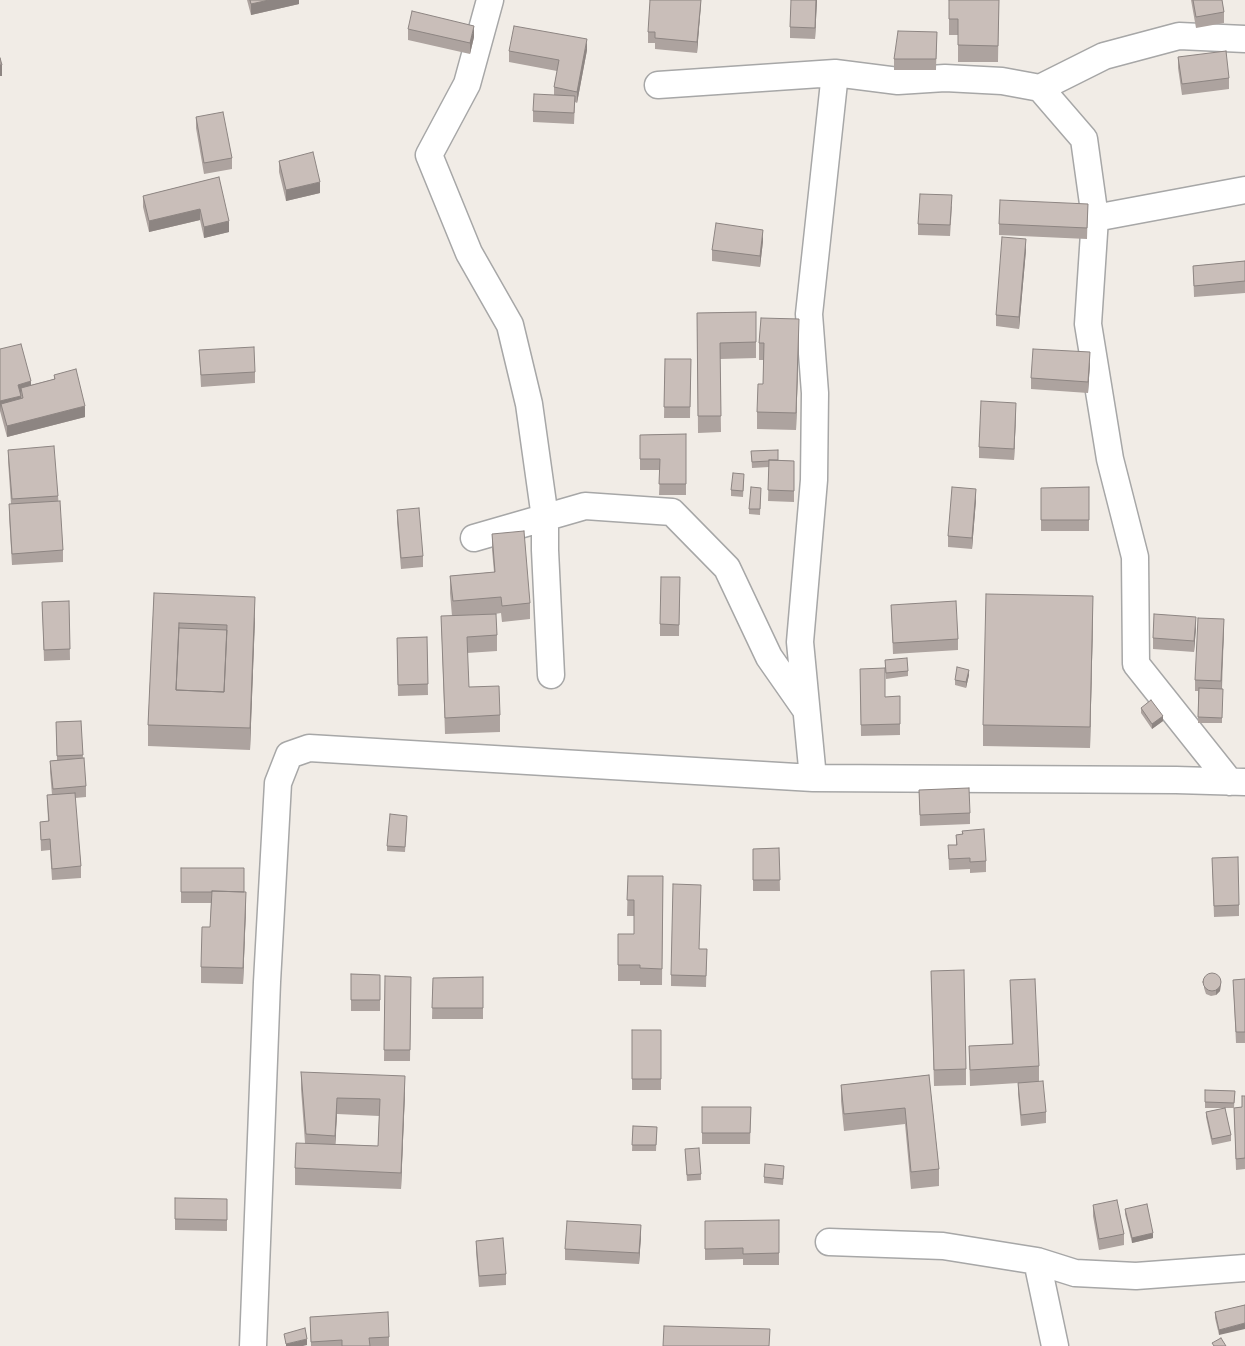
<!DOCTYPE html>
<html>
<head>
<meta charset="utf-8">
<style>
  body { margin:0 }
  canvas { display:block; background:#f1ece6 }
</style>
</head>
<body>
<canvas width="1245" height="1346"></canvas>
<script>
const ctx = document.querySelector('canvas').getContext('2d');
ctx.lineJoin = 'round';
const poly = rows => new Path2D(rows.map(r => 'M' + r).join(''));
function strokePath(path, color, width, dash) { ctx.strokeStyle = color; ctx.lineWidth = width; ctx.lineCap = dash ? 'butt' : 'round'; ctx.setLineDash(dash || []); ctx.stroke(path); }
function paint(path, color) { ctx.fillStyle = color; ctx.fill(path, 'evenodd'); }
const minor = poly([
  [490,0,467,84,429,155,469,253,510,325,529,404,545,518,545,550,551,675],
  [658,85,835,73,898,81,945,78,1002,81,1040,88,1084,139,1095,218,1088,324,1110,459,1135,557,1136,664,1230,782],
  [1040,88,1104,56,1179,36,1245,39],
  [1095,218,1245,190],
  [474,538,585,506,672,512,727,568,769,657,806,710],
  [813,778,800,642,814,480,815,393,809,314,835,73],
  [829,1242,943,1246,1037,1261,1075,1273,1136,1276,1245,1268],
  [1037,1261,1055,1346],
  [253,1346,267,982,278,783,289,755,309,748,813,778,1176,780,1245,782]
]);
strokePath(minor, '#a7a7a7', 29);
strokePath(minor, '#fff', 26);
paint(poly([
  [247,0,299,0,299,4,251,15],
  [701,0,697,53,655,49,655,43,648,43,648,32],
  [817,0,815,39,790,38,790,27],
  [949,0,999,0,998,62,958,62,958,35,949,35],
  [1191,0,1222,0,1224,12,1224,23,1196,28],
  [408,29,474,37,470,54,408,40],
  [937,32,936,70,894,70,894,59],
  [587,50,577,103,575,102,574,124,533,122,533,111,554,95,554,87,557,71,509,62,509,51],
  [1178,57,1229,78,1229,89,1182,95,1178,68],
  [196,117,232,158,232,169,204,174,196,128],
  [279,161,320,193,286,201,279,172],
  [219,177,229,232,204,238,200,220,149,232,143,207,143,196],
  [1088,204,1087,239,999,235,999,224],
  [952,206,950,236,918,235,918,224],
  [763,241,760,267,712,261,712,250],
  [1026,250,1019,329,996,326,996,315],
  [1245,261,1245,293,1194,297,1193,266],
  [756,312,756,358,720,359,721,432,698,433,697,313],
  [799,335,796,430,757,429,757,412,763,384,764,360,759,360,759,343],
  [0,349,31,385,54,379,54,375,85,417,7,437,0,411],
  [199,350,255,372,255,383,201,387],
  [665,359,691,359,690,418,664,418],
  [1090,363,1088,393,1031,389,1031,378],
  [1016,414,1014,460,979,458,979,447],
  [686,434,686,495,659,495,660,470,640,470,640,435],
  [8,450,58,496,63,550,63,562,12,565,9,516,9,504,11,504,8,461],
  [751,451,778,460,794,461,794,502,768,501,769,467,752,468],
  [744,479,743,497,731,496,731,490],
  [1089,487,1089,531,1041,531,1041,488],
  [761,488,760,515,749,514,749,509],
  [976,500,972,549,948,547,948,536],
  [397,510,423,556,423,567,401,569,397,522],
  [492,534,530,603,530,619,502,622,501,613,495,614,497,635,497,651,467,653,469,687,500,715,500,732,445,734,441,616,452,616,450,593,450,576,494,572,492,550],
  [680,577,679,636,660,636,660,624],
  [154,593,255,618,250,750,148,746,148,725],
  [69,601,70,660,44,661,42,602],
  [891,605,958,639,958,650,893,654],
  [1093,618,1090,748,983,746,983,725],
  [1196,628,1194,652,1153,649,1153,638],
  [1224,630,1222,689,1222,723,1198,723,1198,691,1195,691,1195,680],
  [427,637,428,695,398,696,397,638],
  [885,660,908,671,908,676,886,679],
  [860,669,885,697,900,696,900,735,861,736],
  [969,675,966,688,955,685,955,680],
  [1141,708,1163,721,1152,729,1141,713],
  [81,721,83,758,86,786,86,797,75,798,81,866,81,878,52,880,50,850,41,851,40,822,48,821,47,795,52,795,50,772,50,761,57,760,56,722],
  [919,790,970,813,970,824,920,826],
  [407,821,405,852,387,851,387,846],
  [962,831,986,861,986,872,970,873,970,869,949,870,948,845,956,845,956,835,962,834],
  [779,848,780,891,753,891,753,849],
  [1212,858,1239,905,1239,916,1214,917],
  [181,868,244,892,246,908,243,984,201,983,201,967,210,927,211,903,181,903],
  [628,876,663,876,662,985,640,985,640,981,618,981,618,934,634,934,634,916,627,916],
  [700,949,707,949,706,987,671,986,671,975],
  [931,971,966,1069,966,1085,934,1086],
  [351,974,380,975,380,1011,351,1011],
  [385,976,411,977,410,1061,384,1061],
  [483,977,483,1019,432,1019,433,978],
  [1245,979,1245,1043,1236,1043,1233,980],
  [1010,980,1039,1066,1039,1081,1046,1112,1046,1123,1021,1126,1018,1094,1018,1083,970,1086,969,1046,1012,1044],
  [1204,983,1221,985,1220,991,1216,995,1211,996,1206,994,1204,988],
  [632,1030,661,1030,661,1090,632,1090],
  [301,1072,405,1092,401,1189,295,1185,295,1168,305,1143,301,1089],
  [337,1114,379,1116,378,1146,335,1144],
  [929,1075,939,1169,939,1186,911,1189,905,1124,844,1131,841,1101,841,1085],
  [1205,1090,1235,1091,1234,1108,1242,1107,1242,1096,1245,1096,1245,1169,1236,1170,1234,1108,1225,1108,1231,1135,1231,1141,1212,1145,1206,1117,1206,1112,1225,1108,1205,1108],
  [702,1107,751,1107,750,1144,702,1144],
  [633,1126,657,1127,656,1151,632,1151],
  [685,1149,701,1174,701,1180,687,1181],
  [784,1171,783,1185,764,1183,764,1177],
  [1093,1205,1124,1234,1124,1245,1099,1250,1093,1216],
  [1125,1209,1153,1238,1132,1243,1125,1214],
  [227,1210,227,1231,175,1230,175,1219],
  [779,1220,779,1265,743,1265,743,1259,705,1260,705,1221],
  [641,1236,639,1264,565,1260,565,1249],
  [476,1241,506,1274,506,1285,479,1287,476,1252],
  [1245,1305,1219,1335,1215,1318,1215,1312],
  [310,1317,389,1337,389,1346,311,1346]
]), '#ada39f');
paint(poly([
  [269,0,299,0,299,4,251,15,251,4],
  [701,0,701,5,697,53,697,42],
  [816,0,817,0,815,39,815,28],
  [474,26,474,37,470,54,470,43],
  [587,39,587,50,577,103,577,92],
  [0,65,2,65,2,76,0,76],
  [320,182,320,193,286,201,286,190],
  [200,209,200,220,149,232,149,221],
  [229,221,229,232,204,238,204,227],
  [763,230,763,241,760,267,760,256],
  [1026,239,1026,250,1019,329,1019,317],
  [799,319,799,335,796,430,796,413],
  [1090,352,1090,363,1088,393,1088,382],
  [31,381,31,392,21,388,21,395,18,385],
  [21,396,21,407,1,404,0,412,0,401],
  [1016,403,1016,414,1014,460,1014,449],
  [85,406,85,417,7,437,7,426],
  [976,489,976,500,972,549,972,538],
  [1093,596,1093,618,1090,748,1090,727],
  [255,597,255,618,250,750,250,728],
  [1196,617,1196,628,1194,652,1194,641],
  [1224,619,1224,630,1221,692,1221,681],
  [969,670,969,675,966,688,966,682],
  [1163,716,1163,721,1152,729,1152,724],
  [246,892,246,908,243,984,243,968],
  [1221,980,1220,991,1216,995,1216,989],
  [405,1076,405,1092,401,1189,401,1173],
  [337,1098,337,1114,335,1152,335,1136],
  [641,1225,641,1236,639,1264,639,1253],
  [1153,1233,1153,1238,1132,1243,1132,1238],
  [1245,1323,1245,1329,1219,1335,1219,1330],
  [307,1339,307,1345,303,1346,286,1346,286,1344]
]), '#8d8582');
const building = poly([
  [250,0,269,0,251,4,250,0],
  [650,0,701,0,697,42,655,38,655,32,648,32,650,0],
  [791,0,816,0,815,28,790,27,791,0],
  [949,0,999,0,998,46,958,45,958,19,949,19,949,0],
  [1193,0,1222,0,1224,12,1196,17,1193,0],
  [412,11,474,26,470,43,408,29,412,11],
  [514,26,587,39,577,92,554,87,559,60,509,51,514,26],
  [898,31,937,32,936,59,894,59,898,31],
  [1226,51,1229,78,1182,84,1178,57,1226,51],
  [0,58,2,65,0,65,0,58],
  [534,94,575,96,574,113,533,111,534,94],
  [223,112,232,158,204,163,196,117,223,112],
  [313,152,320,182,286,190,279,161,313,152],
  [219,177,229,221,204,227,200,209,149,221,143,196,219,177],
  [920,194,952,195,950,225,918,224,920,194],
  [1000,200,1088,204,1087,228,999,224,1000,200],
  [716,223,763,230,760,256,712,250,716,223],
  [1002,237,1026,239,1019,317,996,315,1002,237],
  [1245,261,1245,281,1194,286,1193,266,1245,261],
  [756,312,756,342,720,343,721,416,698,416,697,313,756,312],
  [761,318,799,319,796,413,757,412,758,384,763,384,764,343,759,343,761,318],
  [21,344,31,381,18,385,21,396,0,401,0,349,21,344],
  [254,347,255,372,201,375,199,350,254,347],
  [1033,349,1090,352,1088,382,1031,378,1033,349],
  [665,359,691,359,690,407,664,407,665,359],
  [76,369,85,406,7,426,1,404,23,398,21,388,55,379,54,375,76,369],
  [981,401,1016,403,1014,449,979,447,981,401],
  [686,434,686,484,659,484,660,459,640,459,640,435,686,434],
  [54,446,58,496,12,499,8,450,54,446],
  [778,450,778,460,769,460,769,461,752,462,751,451,778,450],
  [769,460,794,461,794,491,768,490,769,460],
  [733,473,744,474,743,491,731,490,733,473],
  [751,487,761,488,760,509,749,509,751,487],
  [952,487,976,489,972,538,948,536,952,487],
  [1089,487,1089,520,1041,520,1041,488,1089,487],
  [60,501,63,550,12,554,9,504,60,501],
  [419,508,423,556,401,558,397,510,419,508],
  [524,531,530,603,502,606,501,597,453,601,450,576,495,572,492,534,524,531],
  [661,577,680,577,679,625,660,624,661,577],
  [154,593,255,597,250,728,148,725,154,593],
  [179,623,227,625,224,692,176,690,179,623],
  [986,594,1093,596,1090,727,983,725,986,594],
  [69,601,70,649,44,650,42,602,69,601],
  [956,601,958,639,893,643,891,605,956,601],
  [496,614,497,635,467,637,469,687,499,686,500,715,445,718,441,616,496,614],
  [1154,614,1196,617,1194,641,1153,638,1154,614],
  [1198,618,1224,619,1221,681,1195,680,1198,618],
  [179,628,227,630,224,692,176,690,179,628],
  [427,637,428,684,398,685,397,638,427,637],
  [907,658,908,671,886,673,885,660,907,658],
  [957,667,969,670,966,682,955,680,957,667],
  [885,668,885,697,900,696,900,724,861,725,860,669,885,668],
  [1199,688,1223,689,1222,718,1198,717,1199,688],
  [1151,700,1163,716,1152,724,1141,708,1151,700],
  [81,721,83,755,57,756,56,722,81,721],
  [84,758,86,786,53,789,50,761,84,758],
  [969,788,970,813,920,815,919,790,969,788],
  [75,793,81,866,52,869,50,839,41,840,40,822,49,821,47,795,75,793],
  [390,814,407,816,405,847,387,846,390,814],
  [984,829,986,861,970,862,970,858,949,859,948,845,957,845,956,835,963,834,962,831,984,829],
  [779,848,780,880,753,880,753,849,779,848],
  [1238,857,1239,905,1214,906,1212,858,1238,857],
  [181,868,244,868,244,892,212,891,212,892,181,892,181,868],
  [628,876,663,876,662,969,640,968,640,965,618,965,618,934,634,934,634,900,627,900,628,876],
  [673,884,701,885,699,949,707,949,706,976,671,975,673,884],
  [212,891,246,892,243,968,201,967,202,927,210,927,212,891],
  [964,970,966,1069,934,1070,931,971,964,970],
  '1203 982a9 9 0 1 1 18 0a9 9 0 1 1-18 0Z',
  [351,974,380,975,380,1000,351,1000,351,974],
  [385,976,411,977,410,1050,384,1050,385,976],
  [483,977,483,1008,432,1008,433,978,483,977],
  [1035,979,1039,1066,970,1070,969,1046,1013,1044,1010,980,1035,979],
  [1245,979,1245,1032,1236,1032,1233,980,1245,979],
  [632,1030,661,1030,661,1079,632,1079,632,1030],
  [301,1072,405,1076,401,1173,295,1168,296,1143,378,1146,380,1099,337,1098,335,1136,306,1134,301,1072],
  [929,1075,939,1169,911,1172,905,1108,844,1114,841,1085,929,1075],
  [1043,1081,1046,1112,1021,1115,1018,1083,1043,1081],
  [1205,1090,1235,1091,1234,1103,1205,1102,1205,1090],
  [1242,1096,1245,1096,1245,1158,1236,1159,1234,1108,1242,1107,1242,1096],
  [702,1107,751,1107,750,1133,702,1133,702,1107],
  [1225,1108,1231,1135,1212,1139,1206,1112,1225,1108],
  [633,1126,657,1127,656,1145,632,1145,633,1126],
  [699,1148,701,1174,687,1175,685,1149,699,1148],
  [765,1164,784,1166,783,1179,764,1177,765,1164],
  [175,1198,227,1199,227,1220,175,1219,175,1198],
  [1117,1200,1124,1234,1099,1239,1093,1205,1117,1200],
  [1147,1204,1153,1233,1132,1238,1125,1209,1147,1204],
  [779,1220,779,1253,743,1254,743,1248,705,1249,705,1221,779,1220],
  [567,1221,641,1225,639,1253,565,1249,567,1221],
  [503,1238,506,1274,479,1276,476,1241,503,1238],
  [1245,1305,1245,1323,1219,1330,1215,1312,1245,1305],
  [388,1312,389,1337,369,1338,370,1346,342,1346,342,1340,311,1342,310,1317,388,1312],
  [664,1326,770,1329,769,1346,663,1346,664,1326],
  [305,1328,307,1339,286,1344,284,1334,305,1328],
  [1221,1338,1226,1346,1214,1346,1212,1343,1221,1338]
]);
paint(building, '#c9beb9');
strokePath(building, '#8d8582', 1);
</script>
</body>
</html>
